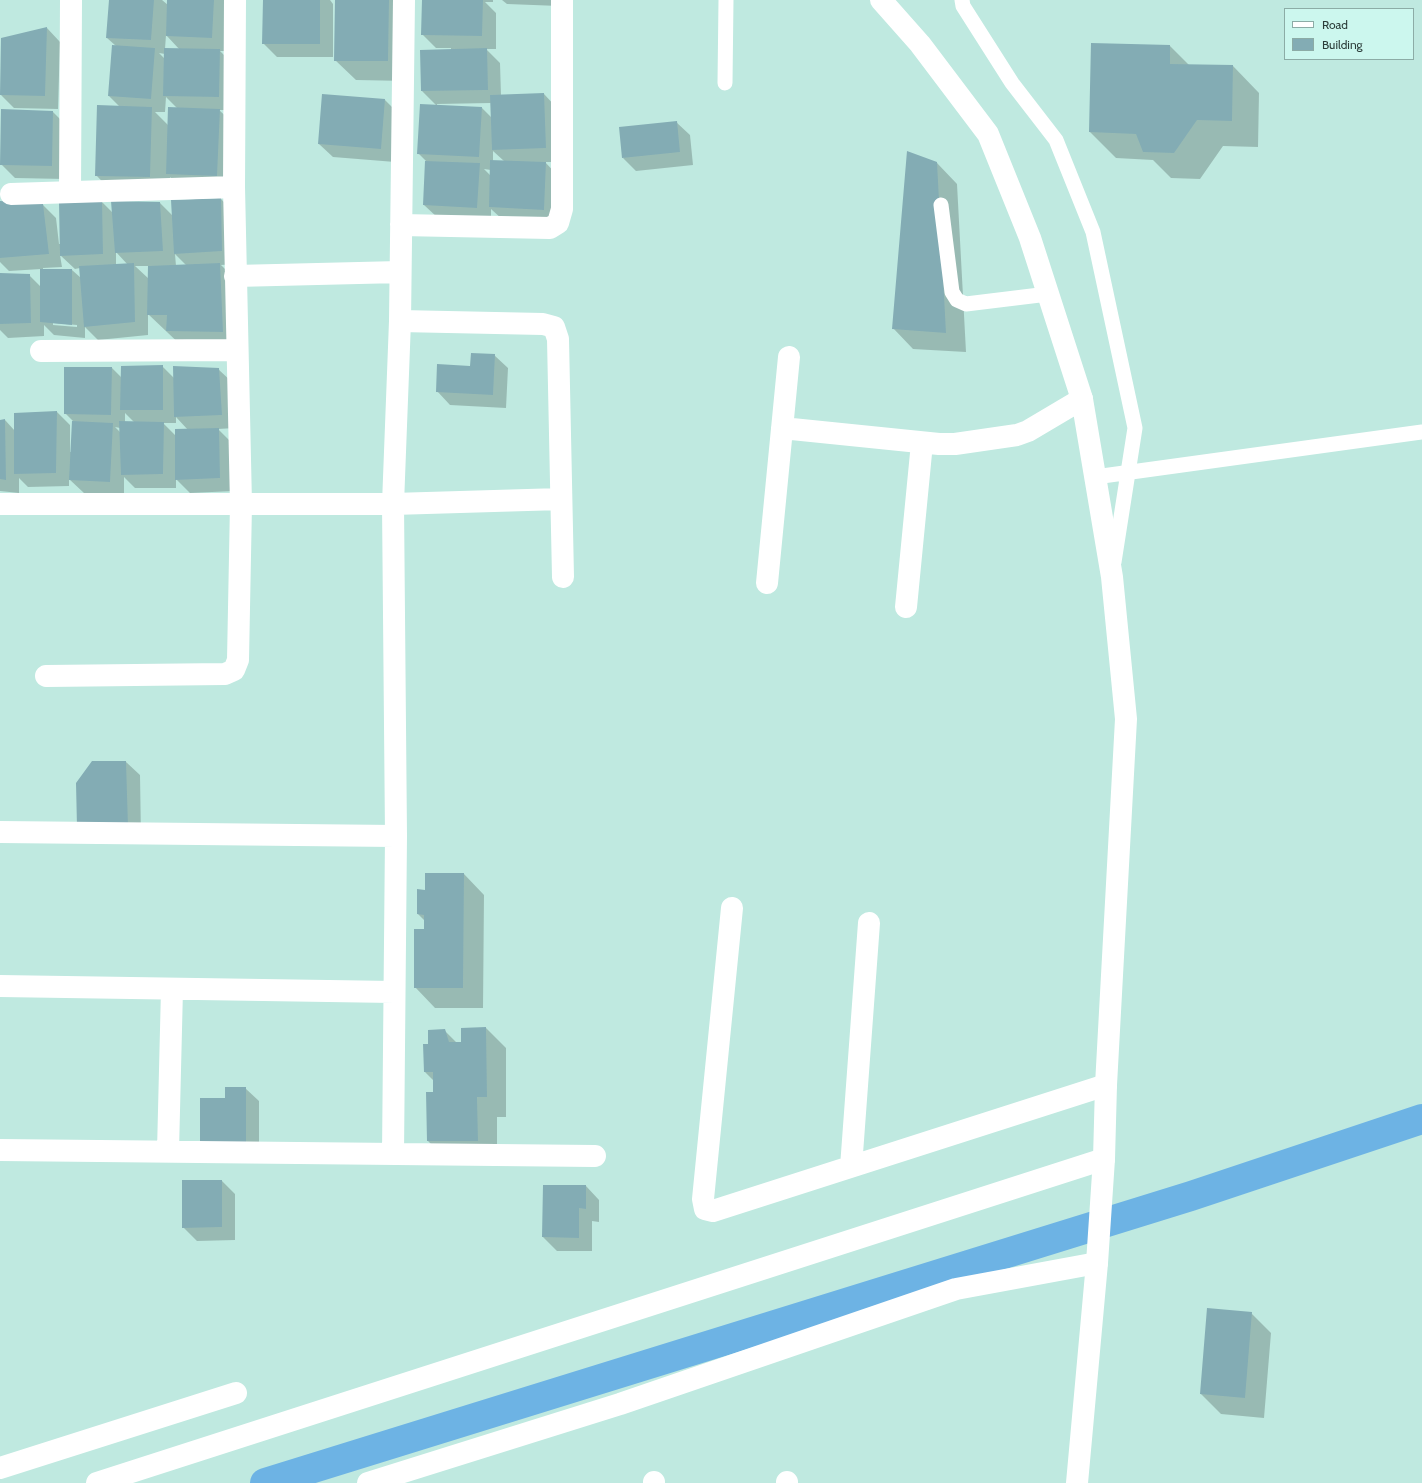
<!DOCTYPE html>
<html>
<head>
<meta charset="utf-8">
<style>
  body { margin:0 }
  #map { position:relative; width:1422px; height:1483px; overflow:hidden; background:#bfe9e0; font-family:Cabin,sans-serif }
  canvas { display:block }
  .legend { position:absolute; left:1284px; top:8px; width:130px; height:52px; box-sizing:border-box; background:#ccf7ee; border:1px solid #8caca6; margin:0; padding:5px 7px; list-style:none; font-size:12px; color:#2b3c39 }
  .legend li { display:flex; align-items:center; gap:8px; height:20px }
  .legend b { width:20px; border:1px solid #8caca6 }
</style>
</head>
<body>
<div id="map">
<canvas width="1422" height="1483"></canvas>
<ul class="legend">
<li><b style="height:5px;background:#fff"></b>Road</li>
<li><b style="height:11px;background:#83acb4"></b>Building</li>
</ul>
</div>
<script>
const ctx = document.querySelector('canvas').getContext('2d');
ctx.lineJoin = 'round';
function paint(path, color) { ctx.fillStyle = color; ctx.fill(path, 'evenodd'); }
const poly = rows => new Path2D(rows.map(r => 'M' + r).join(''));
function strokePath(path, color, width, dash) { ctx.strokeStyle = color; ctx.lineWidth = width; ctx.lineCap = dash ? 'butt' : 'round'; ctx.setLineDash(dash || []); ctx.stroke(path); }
paint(poly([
  [110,0,162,0,168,5,168,0,226,0,225,51,220,51,233,64,232,110,219,110,233,123,230,189,180,187,170,177,169,197,116,196,96,175,120,107,109,96,116,46,107,38],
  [166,35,180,50,165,49],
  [159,53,165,54,165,59],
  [166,97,177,108,168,125,155,112,165,112],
  [264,0,330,0,333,4,333,57,277,57,263,43],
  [336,0,404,0,408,81,356,80,335,60],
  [423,0,493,0,493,2,485,2,496,13,496,49,486,49,500,63,501,96,544,94,557,108,559,162,545,162,559,177,557,223,503,220,491,209,491,221,438,218,424,205,426,161,418,153,482,108,492,118,491,103,437,104,437,106,422,91,451,50,451,48,436,48,422,34],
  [493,151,504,161,493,161],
  [484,169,491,170,491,176],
  [502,0,560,0,559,6,507,4],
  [47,28,60,42,58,109,14,108,1,95],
  [1170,46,1189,65,1233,66,1259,93,1258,147,1223,146,1200,179,1171,178,1153,160,1116,158,1090,132],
  [385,100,398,113,395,162,333,157,319,144],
  [53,112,66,125,65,179,15,178,1,164],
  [676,122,690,135,693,165,636,171,623,158],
  [937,163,957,184,966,352,913,349,893,328],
  [221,199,234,213,235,264,221,265,240,284,243,351,187,351,148,314,148,335,98,340,85,327,85,338,54,335,44,325,44,336,8,338,0,330,0,274,29,275,41,287,41,269,9,271,0,262,0,202,43,205,56,218,59,244,61,244,101,201,113,213,160,203,173,216],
  [116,252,128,265,116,265],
  [175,254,187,266,176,266],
  [60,255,75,269,80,268,81,278,72,270,43,270,43,268,62,267],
  [135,266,149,266,149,279],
  [53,323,77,325,77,327,53,325],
  [494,355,508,368,506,408,450,405,437,391,471,367],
  [162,366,174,378,218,369,232,382,235,428,218,429,232,443,234,491,190,493,176,479,176,488,135,488,124,477,124,495,84,493,69,479,69,486,28,487,19,478,19,493,0,491,0,421,5,420,15,431,57,412,70,425,70,452,72,452,75,423,65,413,112,368,122,378],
  [125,413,134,422,125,422],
  [176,417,188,430,176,436,163,423,176,423],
  [115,427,120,428,120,432],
  [92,762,126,762,140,775,141,839,92,840],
  [464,874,484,895,483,1008,435,1008,415,987,425,930,425,921,418,914,426,891],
  [486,1028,506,1048,506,1117,497,1117,497,1161,448,1161,428,1141,434,1093,434,1081,425,1072,429,1045,444,1030,457,1043,462,1043],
  [245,1088,259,1101,259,1157,215,1157,226,1099],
  [222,1181,235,1194,235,1240,197,1241,183,1227],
  [544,1186,586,1186,599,1200,599,1222,592,1221,592,1251,557,1251,543,1237],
  [1251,1313,1271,1333,1264,1418,1221,1414,1201,1394]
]), '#0003');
strokePath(poly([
  [265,1483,1191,1196,1422,1119]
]), '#6db3e4', 30);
paint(poly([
  [109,0,154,0,151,40,106,38],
  [167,0,214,0,212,38,166,36],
  [263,0,320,0,320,44,262,44],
  [335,0,389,0,388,61,334,61],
  [422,0,483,0,482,36,421,35],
  [47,27,45,96,0,95,1,38],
  [1091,43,1170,45,1170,64,1233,65,1232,121,1197,120,1174,153,1143,152,1136,134,1089,132],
  [112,45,155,48,151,99,108,96],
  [164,48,220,49,219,97,163,96],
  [487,48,488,90,421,91,420,50],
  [544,93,546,148,492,150,490,95],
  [322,94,385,99,381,149,318,144],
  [420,104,482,107,479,157,417,154],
  [97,105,152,107,150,177,95,176],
  [168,107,220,109,217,176,166,174],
  [1,109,53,111,52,166,0,165],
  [677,121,680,152,622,158,619,127],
  [907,151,937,162,946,333,892,329],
  [490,160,546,162,544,210,489,207],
  [425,161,480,163,477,208,423,205],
  [221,198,222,251,174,254,171,200],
  [102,200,103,254,60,256,59,202],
  [0,201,43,204,49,254,0,258],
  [111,201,160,202,163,251,115,253],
  [134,263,135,322,84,327,79,266],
  [220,263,223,332,166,331,167,315,147,315,148,266],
  [40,269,72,269,72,325,40,322],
  [0,273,30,274,31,323,0,324],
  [471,353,495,354,493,395,436,392,437,364,470,366],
  [163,365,163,410,120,410,121,366],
  [173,366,219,368,222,415,174,417],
  [64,367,112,367,111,415,64,414],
  [57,411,56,473,14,474,14,413],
  [5,419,6,480,0,479,0,420],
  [72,421,113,423,110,482,69,480],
  [119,421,164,422,163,474,121,475],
  [219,428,220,478,175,480,175,429],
  [92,761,126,761,128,826,77,827,76,783],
  [425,873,464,873,463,988,414,988,414,929,424,929,424,915,417,914,417,889,425,890],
  [486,1027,487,1097,477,1097,478,1141,427,1141,426,1092,433,1092,433,1072,424,1072,423,1044,428,1044,428,1030,445,1029,449,1042,461,1042,461,1028],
  [225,1087,246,1087,246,1144,200,1144,200,1098,225,1098],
  [182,1180,222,1180,222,1227,182,1228],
  [543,1185,586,1185,586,1209,579,1208,579,1238,542,1237],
  [1207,1308,1252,1312,1245,1398,1200,1394]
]), '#83acb4');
strokePath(poly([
  [962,0,963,6,1012,83,1056,140,1093,232,1135,428,1114,562],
  [725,83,726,0],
  [941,205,952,292,957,300,966,304,1048,294],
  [1095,477,1422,432]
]), '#fff', 15);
strokePath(poly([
  [70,192,71,0],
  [11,194,234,187],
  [401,225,550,228,558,223,562,209,562,0],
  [235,276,400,272],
  [400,321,543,324,554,327,558,339,563,577],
  [41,351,237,350],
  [782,428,939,444,955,444,1017,435,1028,431,1082,399],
  [0,504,393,504,561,499],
  [767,583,789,357],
  [906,607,922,443],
  [46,676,225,674,234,670,238,660,241,504,234,187,235,0],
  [0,832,396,836],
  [732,908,703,1199,705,1209,713,1211,1106,1085],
  [0,986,394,992],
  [0,1150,595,1156],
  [168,1151,172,989],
  [393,1154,396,836,393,504,400,321,404,0],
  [851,1167,869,923],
  [0,1468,236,1393],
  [97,1483,1104,1159],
  [368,1483,620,1404,956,1289,1097,1263],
  [654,1483,654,1482],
  [787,1483,787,1482]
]), '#fff', 22);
strokePath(poly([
  [881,0,920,44,988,134,1030,238,1082,399,1112,577,1126,719,1106,1085,1104,1159,1097,1263,1077,1483]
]), '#fff', 22);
</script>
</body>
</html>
